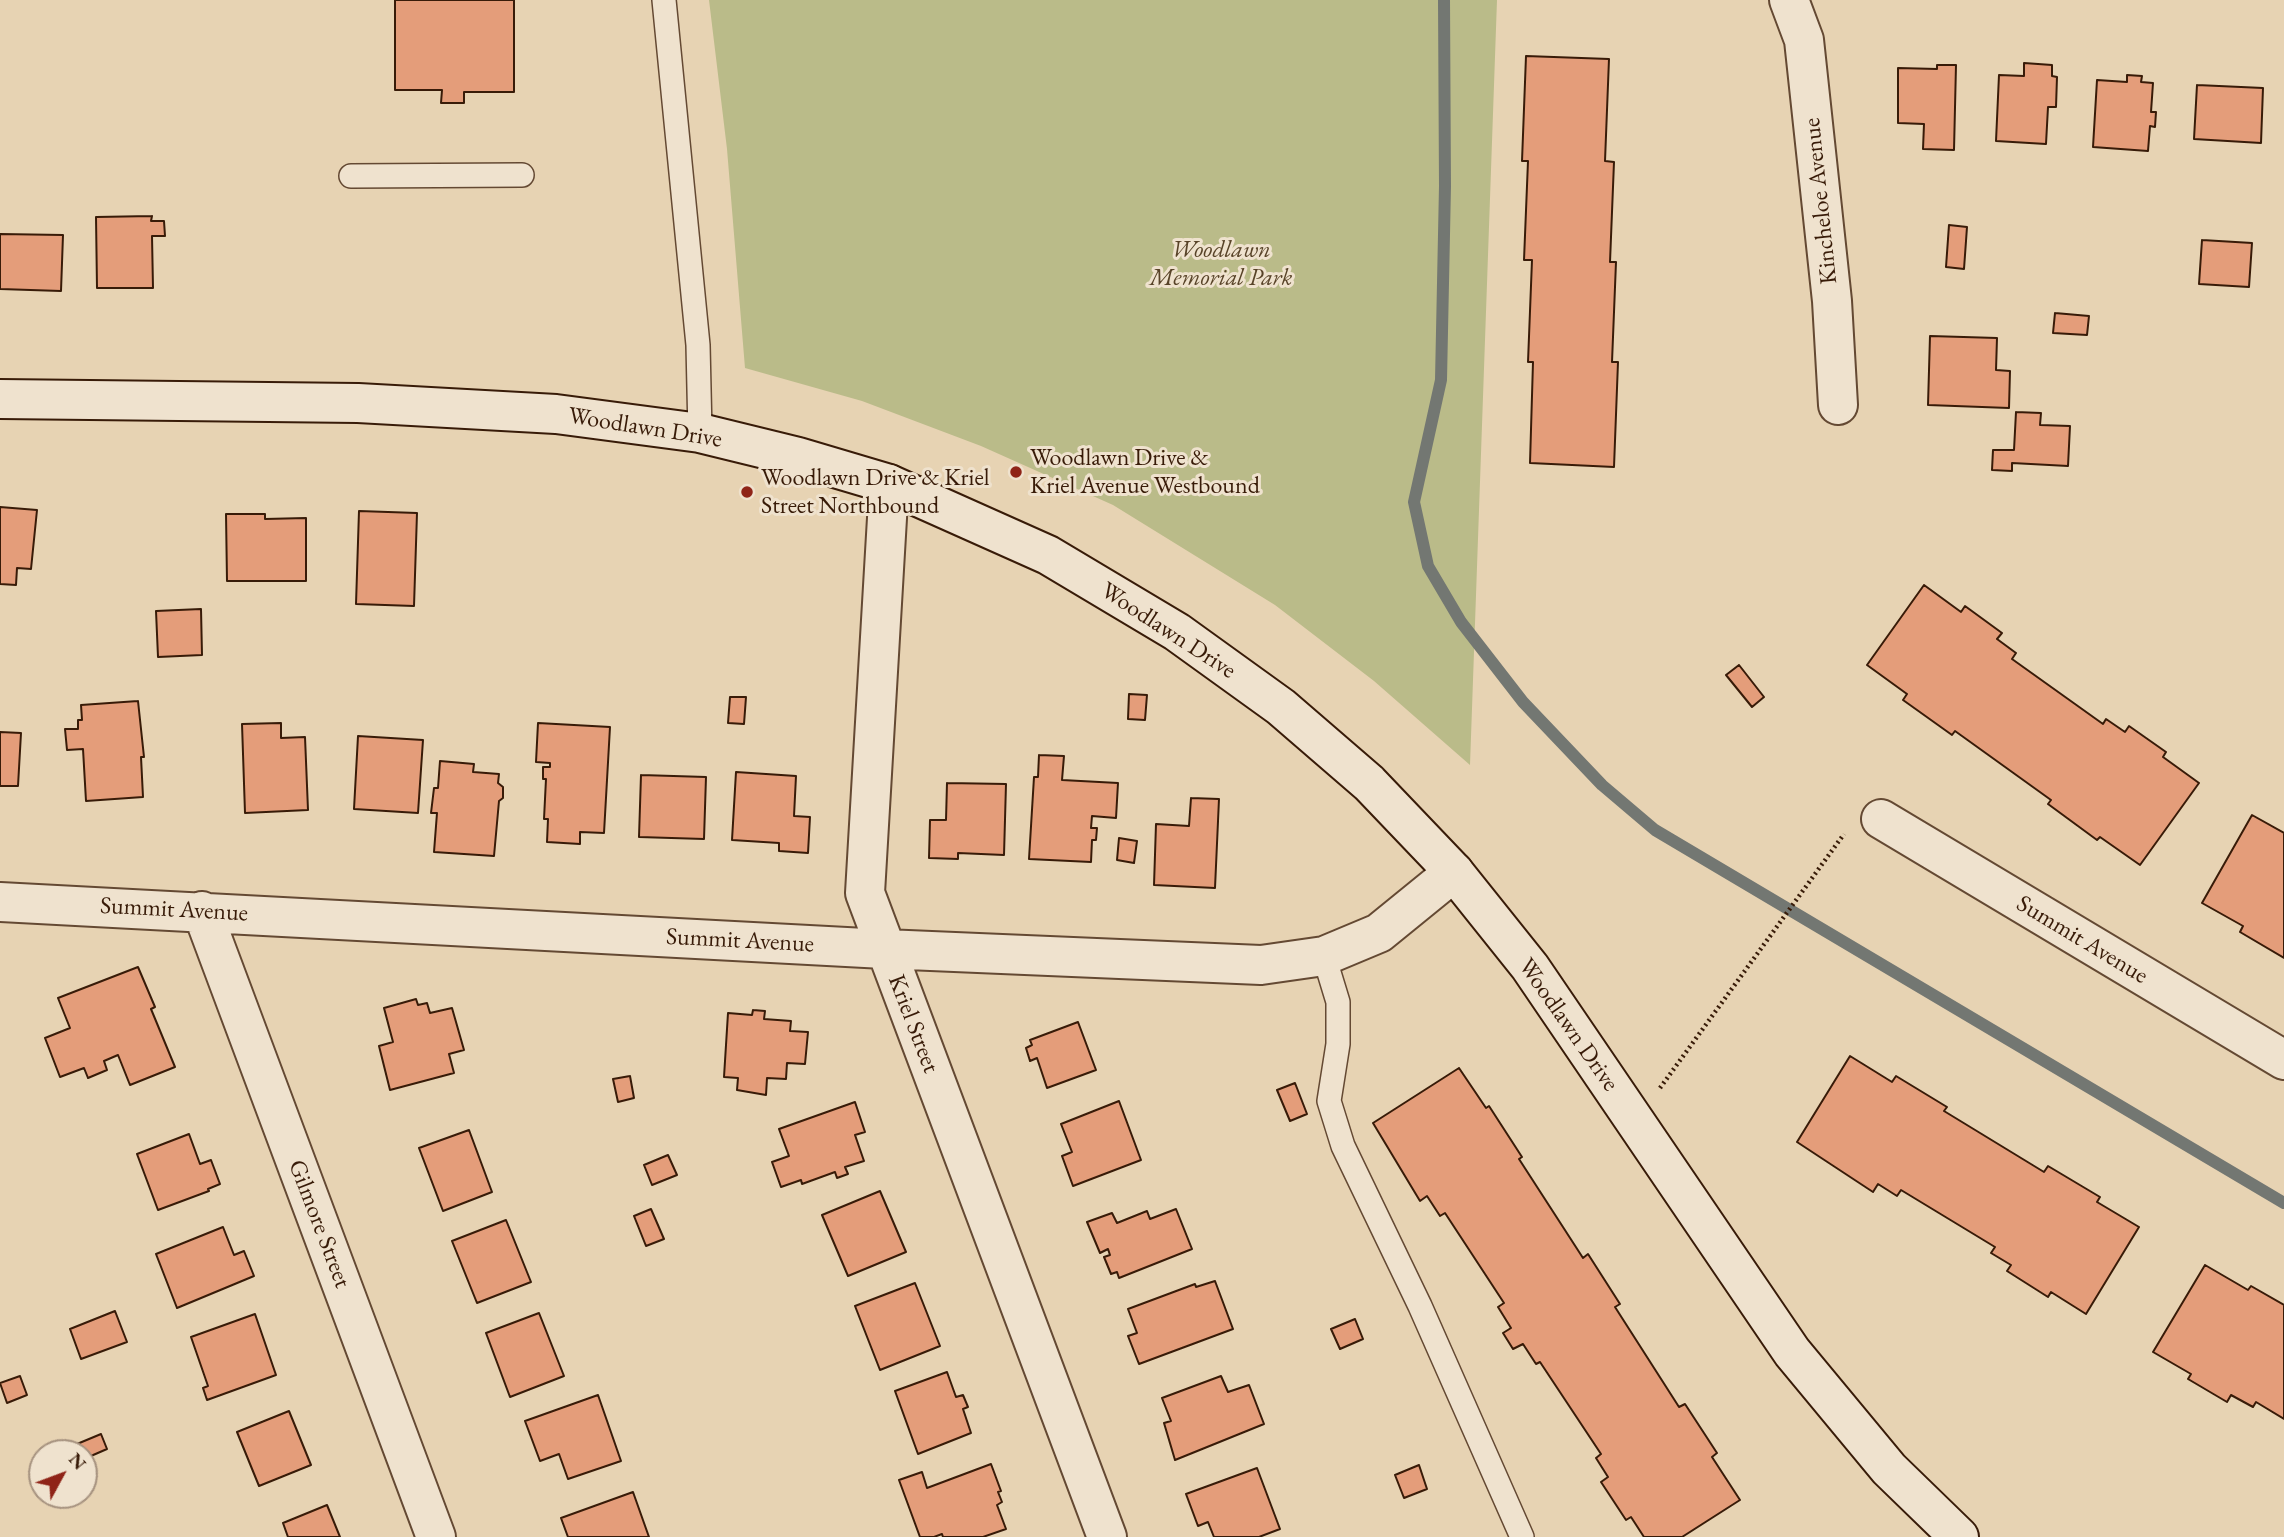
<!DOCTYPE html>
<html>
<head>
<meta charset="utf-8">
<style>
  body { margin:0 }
  #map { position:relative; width:2284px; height:1537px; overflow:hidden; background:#e7d3b3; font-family:"EB Garamond",serif }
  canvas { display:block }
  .north { position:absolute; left:28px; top:1439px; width:70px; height:70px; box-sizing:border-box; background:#efe2ce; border:2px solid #a6927f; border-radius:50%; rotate:49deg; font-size:19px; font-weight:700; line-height:28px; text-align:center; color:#381b08 }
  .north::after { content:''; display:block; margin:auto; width:24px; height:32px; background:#8f2418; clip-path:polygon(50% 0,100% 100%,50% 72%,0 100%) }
</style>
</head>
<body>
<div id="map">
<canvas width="2284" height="1537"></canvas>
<div class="north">N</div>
</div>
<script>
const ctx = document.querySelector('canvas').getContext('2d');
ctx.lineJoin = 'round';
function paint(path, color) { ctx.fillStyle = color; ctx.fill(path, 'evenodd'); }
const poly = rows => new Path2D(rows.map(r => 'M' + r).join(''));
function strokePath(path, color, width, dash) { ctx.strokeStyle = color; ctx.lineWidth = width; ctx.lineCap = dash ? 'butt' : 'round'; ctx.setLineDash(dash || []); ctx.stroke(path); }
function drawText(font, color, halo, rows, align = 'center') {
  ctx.font = font + ' "EB Garamond",serif'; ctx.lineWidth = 6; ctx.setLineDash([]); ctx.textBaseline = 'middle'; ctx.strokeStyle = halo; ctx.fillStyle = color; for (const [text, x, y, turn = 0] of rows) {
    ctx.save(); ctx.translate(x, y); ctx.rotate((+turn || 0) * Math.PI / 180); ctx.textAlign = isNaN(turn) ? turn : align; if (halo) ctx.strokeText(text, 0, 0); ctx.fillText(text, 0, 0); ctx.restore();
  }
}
paint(poly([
  [709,0,1497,0,1470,765,1374,681,1275,605,1113,505,981,446,862,401,745,368,727,149]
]), '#babb89');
strokePath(poly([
  [1444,0,1445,186,1441,380,1414,502,1428,566,1461,622,1523,702,1602,785,1655,830,2284,1203]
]), '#737772', 12);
const building = poly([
  [395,0,514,0,514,92,464,92,464,103,441,103,442,90,395,90,395,0],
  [1526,56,1609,59,1605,161,1614,162,1610,262,1616,262,1612,362,1618,362,1614,467,1530,463,1533,362,1528,362,1532,260,1524,260,1528,161,1522,161,1526,56],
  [2024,63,2052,65,2052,76,2057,77,2056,107,2048,107,2046,144,1996,141,1999,75,2024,76,2024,63],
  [1937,65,1956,65,1954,150,1923,149,1924,124,1898,123,1898,68,1937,69,1937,65],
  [2127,75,2142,76,2141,82,2153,83,2151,112,2156,112,2155,127,2150,126,2148,151,2093,147,2097,80,2127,82,2127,75],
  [2197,85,2263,88,2261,143,2194,139,2197,85],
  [152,216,151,221,164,221,165,236,152,236,153,288,97,288,96,217,152,216],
  [1949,225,1967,227,1964,269,1946,267,1949,225],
  [0,234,63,235,61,291,0,289,0,234],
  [2202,240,2252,243,2249,287,2199,284,2202,240],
  [2055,313,2089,316,2087,335,2053,333,2055,313],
  [1930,336,1997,338,1996,370,2010,371,2009,408,1928,405,1930,336],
  [2016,412,2041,413,2040,425,2070,426,2068,466,2012,463,2012,471,1992,470,1993,450,2014,450,2016,412],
  [0,507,37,510,31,569,17,568,16,585,0,584,0,507],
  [359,511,417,513,414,606,356,604,359,511],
  [226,514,265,514,265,519,306,518,306,581,227,581,226,514],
  [1924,585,1961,612,1965,606,2002,633,1997,639,2016,653,2012,659,2103,724,2106,719,2125,732,2129,726,2166,752,2163,757,2199,783,2140,865,2100,837,2097,840,2048,804,2051,800,1955,731,1952,735,1903,700,1907,694,1867,665,1924,585],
  [201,609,202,655,158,657,156,611,201,609],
  [1739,665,1764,697,1752,707,1726,675,1739,665],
  [1129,694,1147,695,1145,720,1128,719,1129,694],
  [730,697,746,697,744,724,728,723,730,697],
  [138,701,144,757,141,757,143,797,86,801,83,749,67,750,65,729,78,729,78,720,82,720,81,705,138,701],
  [281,723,281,738,305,737,308,810,245,813,242,724,281,723],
  [538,723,610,727,604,833,580,832,580,844,547,842,548,819,544,819,546,779,543,779,543,767,550,767,550,763,536,762,538,723],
  [0,732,21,733,18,786,0,786,0,732],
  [358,736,423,740,418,813,354,809,358,736],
  [1039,755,1064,756,1062,780,1118,783,1116,818,1092,816,1091,828,1097,828,1096,840,1092,840,1091,862,1029,859,1034,777,1038,777,1039,755],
  [440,761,474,764,473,772,499,774,498,783,503,787,503,798,499,801,494,856,434,852,437,813,431,813,434,788,438,788,440,761],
  [736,772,796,776,794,816,810,817,808,853,779,851,779,843,732,840,736,772],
  [641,775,706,777,704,839,639,837,641,775],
  [947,783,1006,784,1004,855,958,853,958,859,929,858,930,820,946,820,947,783],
  [1191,798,1219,799,1215,888,1154,885,1156,824,1189,826,1191,798],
  [2252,815,2284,833,2284,958,2240,932,2243,926,2202,903,2252,815],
  [1119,838,1137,841,1134,863,1117,860,1119,838],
  [138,967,155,1007,151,1009,175,1067,130,1085,118,1055,104,1061,107,1070,88,1078,84,1068,60,1077,45,1038,70,1028,58,998,138,967],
  [416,999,418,1005,427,1003,430,1013,452,1008,464,1050,449,1054,454,1073,390,1090,379,1046,393,1042,384,1008,416,999],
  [753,1010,765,1011,764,1019,791,1021,790,1031,808,1032,805,1064,787,1063,786,1079,767,1078,766,1095,737,1090,738,1078,724,1077,728,1013,752,1015,753,1010],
  [1078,1022,1096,1070,1047,1088,1037,1058,1030,1061,1026,1048,1032,1045,1030,1040,1078,1022],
  [1850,1056,1892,1082,1896,1076,1947,1107,1944,1111,2044,1172,2048,1166,2100,1197,2097,1202,2139,1227,2086,1314,2051,1292,2048,1297,2007,1271,2011,1265,1991,1253,1995,1247,1901,1190,1897,1196,1878,1184,1873,1192,1797,1142,1850,1056],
  [1459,1068,1486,1108,1489,1106,1522,1157,1519,1159,1583,1258,1588,1254,1620,1304,1615,1307,1679,1407,1685,1404,1717,1453,1712,1457,1740,1500,1682,1537,1644,1537,1631,1517,1626,1520,1601,1482,1608,1477,1596,1458,1601,1454,1540,1362,1536,1364,1523,1344,1513,1349,1503,1333,1511,1328,1498,1307,1504,1303,1445,1213,1440,1216,1427,1196,1420,1201,1373,1123,1459,1068],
  [630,1076,634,1098,618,1102,613,1079,630,1076],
  [1295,1083,1307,1114,1290,1121,1277,1090,1295,1083],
  [1119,1101,1141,1160,1073,1186,1062,1156,1072,1152,1061,1124,1119,1101],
  [855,1102,865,1132,855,1135,864,1161,845,1167,848,1174,837,1178,835,1172,802,1184,801,1180,781,1187,772,1162,789,1156,779,1129,855,1102],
  [469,1130,492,1192,443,1211,419,1148,469,1130],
  [189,1134,200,1164,211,1160,220,1184,208,1189,209,1191,158,1210,137,1154,189,1134],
  [668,1155,677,1175,652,1185,644,1165,668,1155],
  [880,1191,906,1252,848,1276,822,1215,880,1191],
  [651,1209,664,1239,646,1246,634,1216,651,1209],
  [1176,1209,1192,1249,1119,1278,1117,1272,1111,1274,1104,1257,1110,1255,1108,1249,1100,1253,1087,1222,1112,1213,1117,1223,1147,1211,1150,1219,1176,1209],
  [506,1220,531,1282,477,1303,452,1241,506,1220],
  [223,1227,234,1255,244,1251,254,1276,177,1308,156,1254,223,1227],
  [2205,1265,2248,1290,2251,1286,2284,1305,2284,1419,2256,1402,2253,1407,2231,1395,2227,1402,2188,1379,2191,1374,2153,1352,2205,1265],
  [1215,1281,1233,1329,1139,1364,1128,1336,1137,1333,1128,1309,1195,1284,1196,1287,1215,1281],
  [915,1283,940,1346,880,1370,855,1306,915,1283],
  [115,1311,127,1342,81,1359,70,1329,115,1311],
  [539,1313,564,1376,510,1397,486,1333,539,1313],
  [255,1314,276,1375,207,1400,203,1388,208,1386,191,1337,255,1314],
  [1355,1319,1363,1339,1340,1349,1331,1329,1355,1319],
  [947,1372,956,1397,963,1395,968,1407,963,1409,971,1433,918,1454,895,1391,947,1372],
  [20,1376,27,1395,7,1403,0,1383,20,1376],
  [1221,1376,1228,1392,1249,1385,1264,1424,1175,1460,1164,1423,1171,1421,1162,1398,1221,1376],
  [598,1395,621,1461,568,1479,559,1454,540,1461,525,1421,598,1395],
  [289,1411,311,1465,259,1486,237,1432,289,1411],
  [101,1434,107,1449,84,1459,84,1453,81,1453,77,1444,101,1434],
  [991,1464,1001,1491,998,1492,1002,1502,997,1505,1006,1529,983,1537,943,1537,942,1534,934,1537,920,1537,899,1480,922,1472,927,1488,991,1464],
  [1419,1465,1427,1489,1404,1498,1395,1475,1419,1465],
  [1257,1468,1280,1529,1259,1537,1214,1537,1208,1522,1198,1526,1186,1494,1257,1468],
  [633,1492,649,1537,568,1537,561,1518,633,1492],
  [327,1505,340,1537,288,1537,283,1523,327,1505]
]);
paint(building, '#e49d7a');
strokePath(building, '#381b08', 2);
const lane = poly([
  [664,0,698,345,700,433],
  [351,176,522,175],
  [1324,956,1338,1002,1338,1044,1329,1101,1343,1146,1420,1306,1522,1537]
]);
const street = poly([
  [1789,0,1804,40,1832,301,1838,405],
  [889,484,865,893,1107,1537],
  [1881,819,2284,1060],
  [0,902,884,949,1261,965,1324,956,1379,933,1454,872],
  [202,911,436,1537]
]);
const secondary = poly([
  [0,399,358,403,556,414,700,433,798,457,889,484,1048,555,1177,632,1281,707,1369,783,1454,872,1530,967,1792,1352,1889,1469,1959,1537]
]);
strokePath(lane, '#644933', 26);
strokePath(street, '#644933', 42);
strokePath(secondary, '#381b08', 42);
strokePath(poly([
  [1660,1088,1844,834]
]), '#381b08', 4.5, [2, 3.5]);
strokePath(lane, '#efe2ce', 23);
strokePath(street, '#efe2ce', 38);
strokePath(secondary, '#efe2ce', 38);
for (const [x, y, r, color] of [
  [1016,472,7,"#8f2418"],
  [747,492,7,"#8f2418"]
]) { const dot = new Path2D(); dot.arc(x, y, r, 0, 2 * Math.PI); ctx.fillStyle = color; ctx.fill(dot); strokePath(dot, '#efe2ce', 2.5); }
drawText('24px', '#381b08', '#efe2ce', [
  ["Kincheloe Avenue",1821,201,-96],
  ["Woodlawn Drive",645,428,9],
  ["Woodlawn Drive",1168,631,33],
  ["Summit Avenue",174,910,3],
  ["Summit Avenue",2082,940,31],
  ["Summit Avenue",740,941,3],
  ["Kriel Street",913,1024,69],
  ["Woodlawn Drive",1568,1025,55],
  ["Gilmore Street",319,1224,69]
]);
drawText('italic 24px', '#584328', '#efe2ce', [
  ["Woodlawn",1221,250],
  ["Memorial Park",1221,278]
]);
drawText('24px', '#381b08', '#efe2ce', [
  ["Woodlawn Drive &",1030,458],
  ["Kriel Avenue Westbound",1030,486],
  ["Woodlawn Drive & Kriel",761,478],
  ["Street Northbound",761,506]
], 'left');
</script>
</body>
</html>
